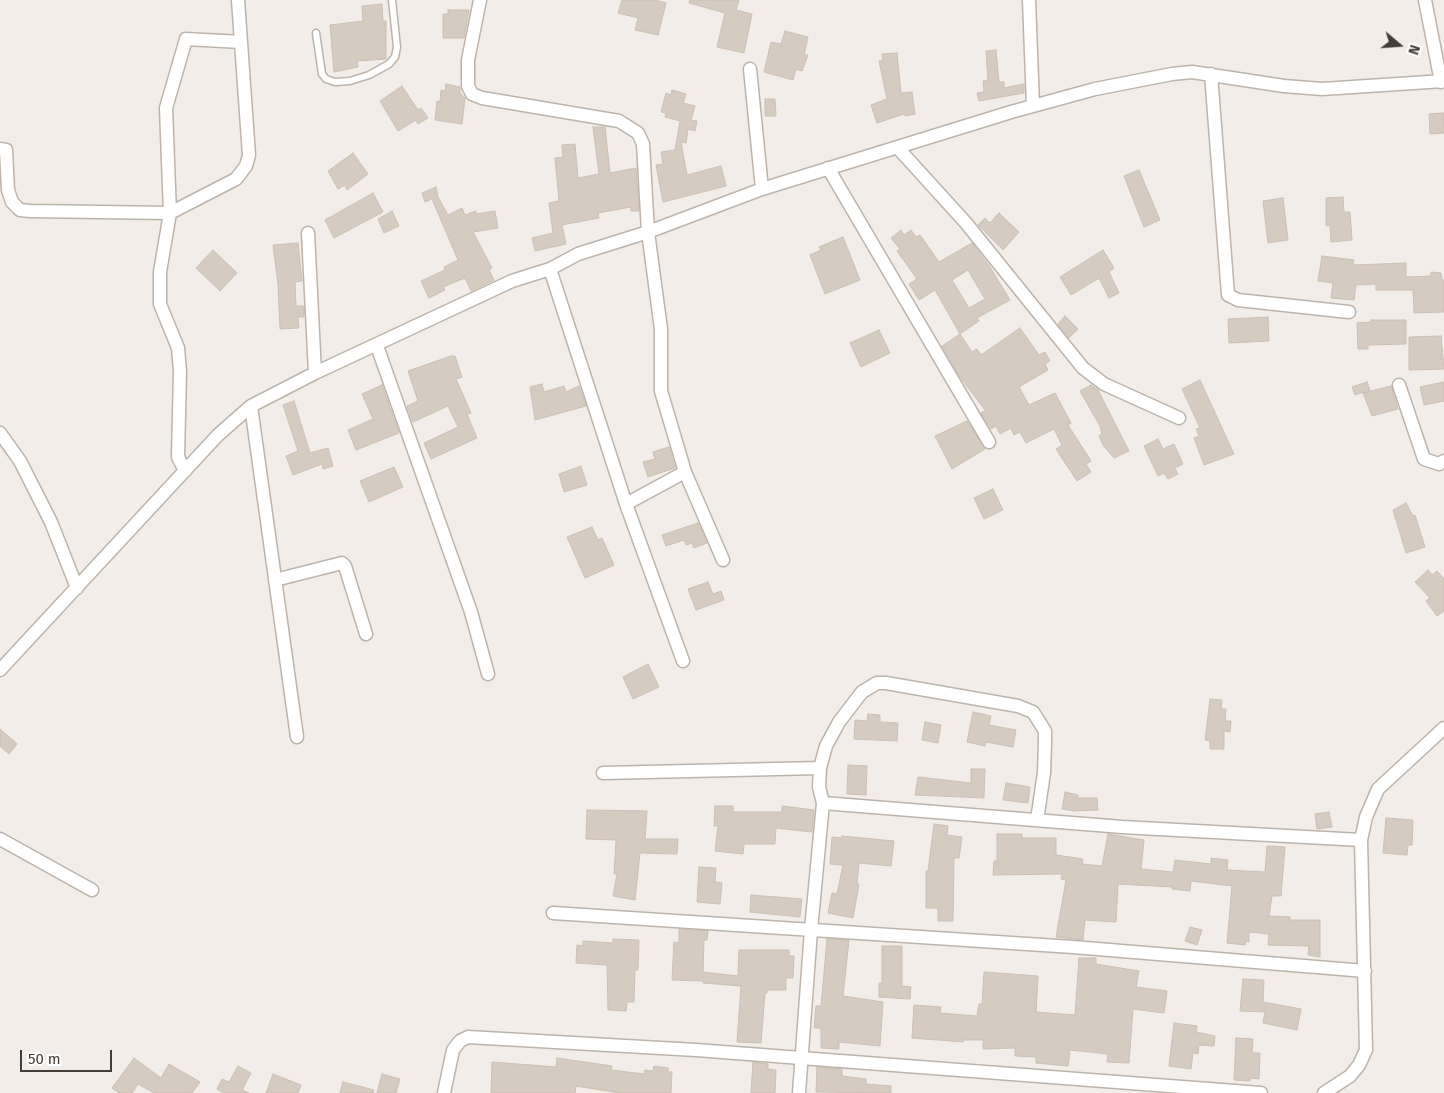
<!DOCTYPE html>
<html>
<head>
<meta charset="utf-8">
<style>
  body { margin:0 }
  #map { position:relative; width:1444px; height:1093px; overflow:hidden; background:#f2ede8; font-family:"Fira Sans",sans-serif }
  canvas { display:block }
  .north { position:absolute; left:1374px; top:20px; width:50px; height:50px; -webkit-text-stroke:4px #fff; paint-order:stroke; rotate:108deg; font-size:14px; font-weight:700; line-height:20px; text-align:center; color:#443d37 }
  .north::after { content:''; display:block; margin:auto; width:18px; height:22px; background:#443d37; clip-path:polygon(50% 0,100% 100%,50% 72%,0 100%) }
  .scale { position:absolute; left:20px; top:1050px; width:92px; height:22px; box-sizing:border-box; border:2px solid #443d37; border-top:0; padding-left:6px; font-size:15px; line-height:18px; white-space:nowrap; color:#443d37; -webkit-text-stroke:4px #fff; paint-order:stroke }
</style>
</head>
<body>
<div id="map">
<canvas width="1444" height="1093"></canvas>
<div class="north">N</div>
<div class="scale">50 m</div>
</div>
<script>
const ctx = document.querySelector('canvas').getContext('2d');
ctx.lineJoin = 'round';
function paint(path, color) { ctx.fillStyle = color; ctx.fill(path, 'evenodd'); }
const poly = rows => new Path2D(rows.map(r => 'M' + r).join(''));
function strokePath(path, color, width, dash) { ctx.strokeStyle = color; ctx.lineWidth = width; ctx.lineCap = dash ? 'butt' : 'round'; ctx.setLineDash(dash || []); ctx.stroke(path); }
const building = poly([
  [622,0,655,0,666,3,658,35,635,30,638,18,618,13,622,0],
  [690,0,739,0,736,10,752,14,744,53,717,47,725,13,689,3,690,0],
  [382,4,383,21,386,21,386,59,357,61,358,67,334,72,330,25,363,21,362,6,382,4],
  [448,10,469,10,464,38,443,38,443,14,448,14,448,10],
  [785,31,808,37,804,55,808,55,802,71,796,69,793,80,764,72,771,42,781,44,785,31],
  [996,50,999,82,1004,82,1004,88,1024,84,1024,93,979,101,977,93,984,92,983,81,988,80,986,51,996,50],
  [897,53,901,93,912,92,915,114,905,116,904,114,877,123,871,105,887,99,879,61,883,61,882,54,897,53],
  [446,84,460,87,460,93,465,98,462,124,435,120,437,101,440,102,441,90,445,91,446,84],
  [402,86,418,110,421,108,428,118,418,124,416,120,398,131,380,101,402,86],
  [672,90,686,94,683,103,695,106,691,120,697,121,695,131,688,129,686,143,681,142,687,175,721,166,726,186,663,202,656,165,663,164,661,152,675,150,680,121,665,117,666,113,661,112,666,93,671,95,672,90],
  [765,99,775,99,776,116,765,116,765,99],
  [1444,113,1444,133,1430,134,1429,114,1444,113],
  [593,127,605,127,610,173,636,168,639,211,631,211,631,207,598,213,599,218,562,225,566,244,535,251,532,238,553,233,549,203,559,201,555,158,563,157,562,145,575,144,578,178,599,174,593,127],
  [353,153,368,174,347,190,345,185,338,189,328,171,353,153],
  [1139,170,1160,220,1144,227,1124,176,1139,170],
  [436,187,438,197,448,215,462,208,465,215,476,211,476,214,495,211,498,228,473,232,492,268,489,270,494,280,471,291,465,278,443,287,445,290,429,298,421,281,445,270,444,267,458,260,432,199,425,202,422,193,436,187],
  [373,193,383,212,334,238,325,220,373,193],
  [1343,197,1344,212,1350,212,1352,240,1331,242,1330,225,1326,226,1326,198,1343,197],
  [1283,198,1288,240,1268,243,1263,201,1283,198],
  [392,211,399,226,384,233,378,219,392,211],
  [999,213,1019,232,1003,250,978,225,985,218,990,223,999,213],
  [901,230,904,235,911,230,916,237,920,235,939,262,972,243,990,267,1010,300,977,318,979,321,960,334,935,290,919,300,909,284,917,279,897,251,900,249,891,238,901,230],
  [968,270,985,299,969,308,952,280,968,270],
  [843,237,860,280,825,294,810,255,821,250,819,247,843,237],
  [298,243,302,281,295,282,296,306,304,306,304,317,298,317,299,328,280,329,278,284,273,245,298,243],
  [213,250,237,273,220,291,196,268,213,250],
  [1103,250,1114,268,1109,272,1119,293,1109,298,1099,278,1071,295,1060,277,1103,250],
  [1322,256,1354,260,1353,265,1406,263,1406,277,1431,276,1431,272,1441,273,1442,280,1444,280,1444,312,1414,313,1413,290,1376,290,1376,284,1356,285,1354,300,1331,298,1333,283,1318,281,1322,256],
  [1065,316,1078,329,1069,338,1058,324,1065,316],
  [1268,317,1269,341,1229,343,1228,319,1268,317],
  [1371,320,1406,320,1406,344,1368,345,1368,349,1358,349,1357,323,1371,322,1371,320],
  [1020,328,1039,355,1045,352,1050,361,1045,364,1048,370,1019,387,1029,405,1055,393,1071,423,1068,425,1091,461,1086,464,1091,472,1077,481,1056,449,1062,445,1054,429,1026,443,1020,432,1014,435,1011,428,1000,434,996,426,991,429,981,413,985,410,960,377,942,346,960,334,972,352,977,349,981,355,1020,328],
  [879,330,890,353,861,367,850,343,879,330],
  [1441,336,1444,369,1409,370,1409,337,1441,336],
  [451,356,455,356,462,377,456,379,471,413,467,414,477,438,431,459,424,443,458,427,448,406,413,422,407,406,418,401,408,371,451,356],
  [1200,380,1234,454,1204,465,1194,438,1199,436,1196,429,1200,428,1182,389,1200,380],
  [1367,382,1370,390,1355,395,1352,387,1367,382],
  [1444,382,1444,401,1424,405,1420,387,1444,382],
  [542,384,544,392,564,386,566,392,579,386,586,406,535,420,530,387,542,384],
  [382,385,399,433,356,450,348,430,373,419,362,394,382,385],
  [1091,385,1098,390,1129,451,1114,458,1103,445,1099,436,1102,434,1100,426,1080,391,1091,385],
  [1391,386,1398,409,1372,416,1363,393,1391,386],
  [294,401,310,453,328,448,333,466,323,469,322,464,293,475,286,456,298,451,283,405,294,401],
  [967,421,985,449,952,469,935,436,967,421],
  [1158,439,1163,449,1174,444,1183,464,1175,468,1178,474,1168,479,1164,473,1158,476,1144,446,1158,439],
  [669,447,675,468,648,477,643,462,655,459,653,452,669,447],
  [581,466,587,485,564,492,559,474,581,466],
  [394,467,403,487,369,502,360,481,394,467],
  [993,489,1003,510,984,519,974,498,993,489],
  [1406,503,1413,516,1415,515,1425,547,1406,553,1393,510,1406,503],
  [698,523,707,543,694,548,692,543,686,545,684,540,666,546,662,535,698,523],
  [592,527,598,540,602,538,614,565,585,578,567,537,592,527],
  [1428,570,1432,575,1437,571,1444,579,1444,611,1437,616,1426,601,1430,598,1415,582,1428,570],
  [708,582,713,594,721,591,724,600,696,610,688,589,708,582],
  [648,664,659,687,633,699,623,677,648,664],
  [1210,699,1222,700,1221,709,1226,709,1225,721,1231,721,1230,732,1224,731,1224,749,1210,749,1210,741,1205,740,1210,699],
  [973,712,991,716,989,725,1016,730,1013,747,986,742,985,746,967,742,973,712],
  [868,714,880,715,880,722,898,723,897,741,854,739,855,720,867,721,868,714],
  [925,722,941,725,938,743,922,740,925,722],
  [0,729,17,744,9,754,0,746,0,729],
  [848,765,867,766,866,795,847,794,848,765],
  [971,769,985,769,984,798,915,795,918,777,971,783,971,769],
  [1006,783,1030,787,1028,803,1003,800,1006,783],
  [1065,792,1078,795,1078,798,1097,798,1098,810,1074,811,1062,809,1065,792],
  [715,806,733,806,733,812,782,812,782,806,814,810,812,832,776,828,775,844,744,844,743,854,715,851,718,826,714,826,715,806],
  [587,810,647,811,645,839,678,839,677,854,640,853,635,900,613,896,617,874,614,874,616,840,586,839,587,810],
  [1329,812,1332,827,1317,829,1315,814,1329,812],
  [1386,818,1413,820,1412,845,1408,845,1407,855,1383,853,1386,818],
  [934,824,948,826,947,835,962,837,959,858,954,858,953,921,938,921,938,908,926,908,926,871,928,871,934,824],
  [997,834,1022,834,1022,838,1056,838,1056,855,1083,859,1082,864,1102,866,1108,834,1144,840,1141,869,1173,872,1175,860,1211,864,1211,858,1228,860,1227,870,1265,872,1267,846,1285,847,1281,896,1272,896,1269,916,1290,917,1290,920,1320,920,1320,957,1308,955,1309,946,1268,945,1269,934,1249,932,1249,942,1246,941,1245,945,1227,943,1232,886,1191,881,1190,891,1172,889,1172,887,1118,884,1116,922,1085,920,1083,940,1056,937,1066,880,1061,879,1062,874,993,875,994,861,997,861,997,834],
  [842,836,894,841,891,866,859,863,857,884,859,884,853,918,828,913,832,893,837,894,843,865,830,864,832,837,842,838,842,836],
  [699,867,716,868,715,882,722,883,720,904,697,902,699,867],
  [751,895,802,899,800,917,750,912,751,895],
  [1190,927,1202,930,1197,945,1185,941,1190,927],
  [679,929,708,931,707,940,704,940,703,972,738,976,739,950,789,950,789,956,794,956,793,978,786,978,786,990,767,990,767,993,765,993,761,1043,737,1042,741,986,703,983,703,981,672,980,674,942,679,943,679,929],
  [613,939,639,940,638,970,635,970,634,1002,627,1002,626,1011,608,1010,607,965,576,963,577,945,583,946,583,941,613,943,613,939],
  [827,939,849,940,843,996,883,1002,880,1046,839,1042,839,1049,821,1048,821,1028,814,1028,816,1006,821,1006,827,939],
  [882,946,902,946,902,986,911,987,910,999,879,997,879,983,882,983,882,946],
  [1079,958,1096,958,1096,964,1139,971,1136,987,1167,991,1164,1013,1133,1009,1129,1063,1107,1062,1108,1054,1070,1050,1068,1066,1036,1063,1036,1057,1015,1056,1015,1048,983,1049,983,1040,963,1040,963,1042,912,1038,914,1005,941,1007,940,1013,977,1016,979,1004,982,1004,984,972,1038,976,1036,1012,1075,1015,1079,958],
  [1243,979,1264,980,1263,1002,1301,1009,1297,1030,1263,1023,1265,1012,1240,1011,1243,979],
  [1174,1023,1197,1026,1196,1032,1215,1036,1214,1046,1199,1045,1198,1054,1193,1053,1191,1069,1169,1066,1174,1023],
  [1236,1038,1253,1039,1252,1053,1260,1053,1259,1079,1251,1078,1250,1081,1234,1080,1236,1038],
  [134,1058,161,1078,169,1064,200,1082,192,1093,154,1093,138,1084,132,1093,119,1093,112,1088,134,1058],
  [557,1058,612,1066,611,1070,644,1074,645,1070,653,1071,654,1066,668,1068,668,1072,672,1072,671,1093,620,1093,576,1086,575,1093,491,1093,492,1062,556,1067,557,1058],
  [753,1062,768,1064,768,1069,776,1070,775,1093,751,1093,753,1062],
  [238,1066,251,1073,242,1090,249,1093,224,1093,217,1089,222,1079,229,1082,238,1066],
  [817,1067,842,1069,842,1076,866,1079,866,1084,891,1086,891,1093,816,1092,817,1067],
  [273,1074,301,1085,298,1093,266,1093,273,1074],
  [382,1074,400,1079,396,1093,377,1093,382,1074],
  [343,1082,374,1090,373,1093,340,1093,343,1082]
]);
paint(building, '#d5cbc1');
strokePath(building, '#ccbfb2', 1);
const service = poly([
  [316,33,322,74,326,79,335,82,350,81,369,75,389,64,395,57,397,47,392,0]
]);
const minor = poly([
  [480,0,468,60,468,86,472,94,482,98,619,121,638,133,643,144,648,232,661,329,661,391,685,472,723,560],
  [1029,0,1033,106],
  [1425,0,1441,82],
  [750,69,762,189],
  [1211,74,1228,295,1238,300,1349,312],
  [897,147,966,223,1083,368,1104,384,1179,418],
  [0,149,6,150,8,190,12,202,20,210,30,211,170,213,236,179,246,166,249,155,238,0],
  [828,168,989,442],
  [308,233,315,373],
  [550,269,626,504,683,661],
  [377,346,471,612,488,674],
  [1399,385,1424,459,1439,464,1444,461],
  [251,406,297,737],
  [0,433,20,461,51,522,77,588],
  [185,471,178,457,180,371,178,348,160,304,160,272,170,213,166,108,186,39,241,42],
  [626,504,685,472],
  [275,580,342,563,345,566,366,634],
  [0,670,218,435,251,406,315,373,512,281,550,269,578,254,648,232,762,189,1011,112,1095,89,1172,74,1192,72,1284,86,1322,89,1444,81],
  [603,773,820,768],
  [823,803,1122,827,1361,840],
  [0,839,92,890],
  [553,913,1073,947,1365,971],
  [444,1093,453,1050,460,1041,468,1037,696,1050,1261,1093],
  [799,1093,811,930,823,803,819,787,820,768,826,746,839,722,862,692,877,683,886,683,1018,706,1033,712,1045,731,1045,742,1044,773,1037,820],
  [1324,1093,1350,1076,1359,1065,1366,1050,1361,840,1366,817,1378,789,1444,728]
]);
strokePath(service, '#bcb4ab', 9);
strokePath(minor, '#bcb4ab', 15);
strokePath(service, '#fff', 6);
strokePath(minor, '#fff', 12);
</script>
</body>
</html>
